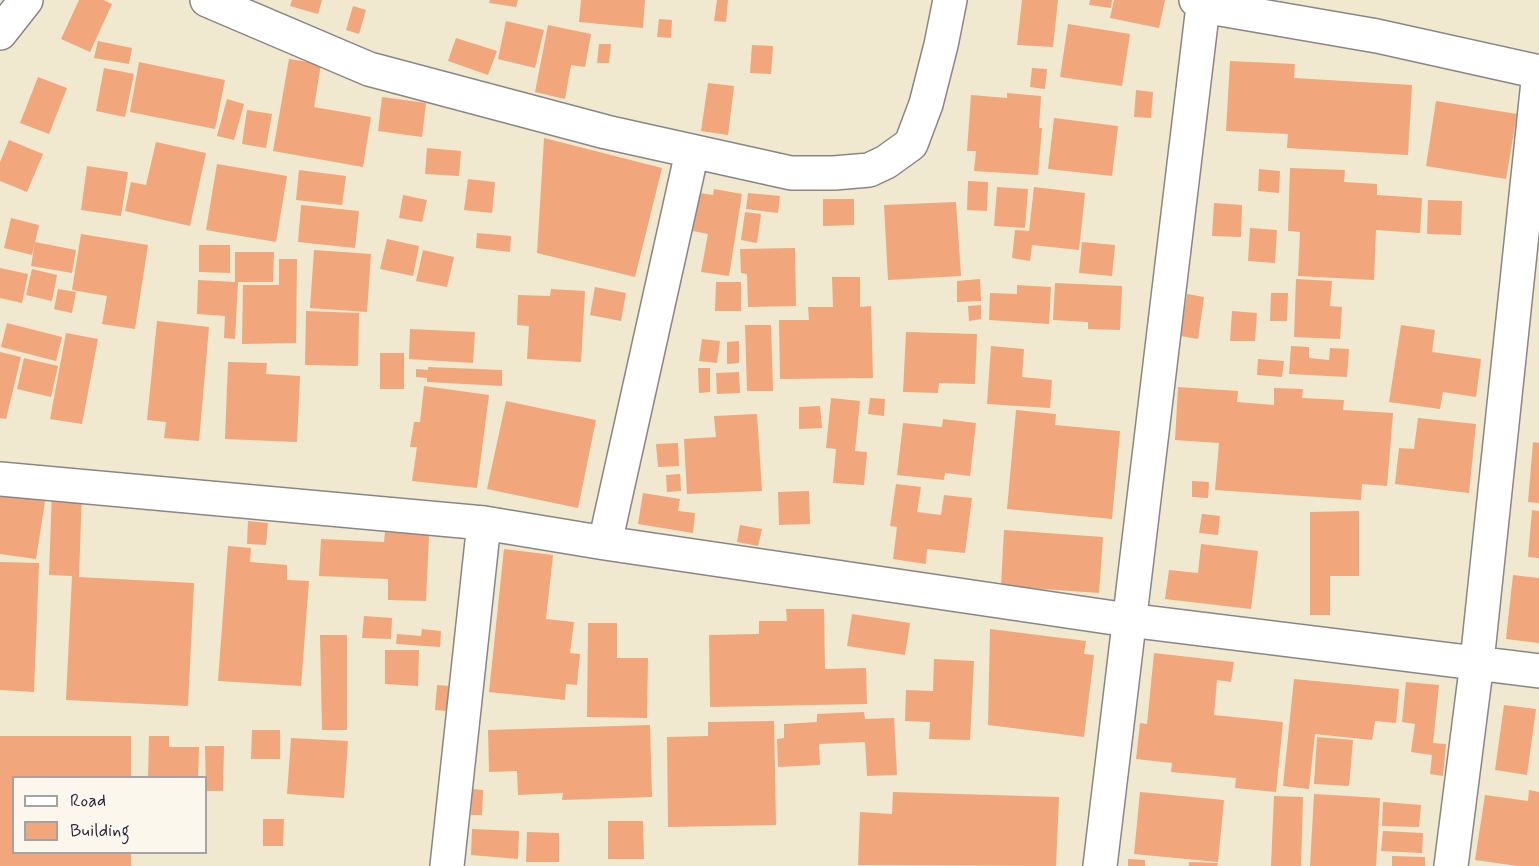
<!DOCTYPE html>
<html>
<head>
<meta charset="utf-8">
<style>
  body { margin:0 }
  #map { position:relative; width:1539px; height:866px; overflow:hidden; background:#f1e9cf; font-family:Mynerve,sans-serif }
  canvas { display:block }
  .legend { position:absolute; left:12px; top:776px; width:195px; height:78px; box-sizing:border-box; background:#fbf7ec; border:2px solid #a4a2a5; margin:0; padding:8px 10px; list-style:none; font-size:18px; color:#22223b }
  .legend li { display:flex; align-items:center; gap:12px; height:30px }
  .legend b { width:30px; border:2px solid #a4a2a5 }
</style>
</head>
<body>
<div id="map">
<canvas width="1539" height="866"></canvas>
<ul class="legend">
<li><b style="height:8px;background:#fff"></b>Road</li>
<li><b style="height:16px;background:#f1a67c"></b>Building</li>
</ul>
</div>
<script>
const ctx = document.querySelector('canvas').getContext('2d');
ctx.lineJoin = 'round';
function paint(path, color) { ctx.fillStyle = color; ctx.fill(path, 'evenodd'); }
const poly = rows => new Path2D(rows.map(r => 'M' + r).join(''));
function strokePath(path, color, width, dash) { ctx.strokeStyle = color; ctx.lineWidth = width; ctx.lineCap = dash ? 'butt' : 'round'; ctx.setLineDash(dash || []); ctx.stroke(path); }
paint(poly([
  [79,0,103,0,112,4,90,52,61,39],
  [292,0,322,0,318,14,290,6],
  [490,0,518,0,516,7,489,3],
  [581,0,645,0,643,28,579,22],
  [717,0,728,0,726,22,714,21],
  [1022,0,1058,0,1053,47,1017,45],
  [1090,0,1112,0,1111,8,1089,5],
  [1114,0,1165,0,1159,28,1110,18],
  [353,6,366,10,359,34,346,30],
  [659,19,672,20,671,38,657,37],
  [506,21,544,30,535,68,498,59],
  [1068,24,1130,34,1122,86,1060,77],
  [548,25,591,34,585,67,571,65,565,99,535,92],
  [456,38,497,51,488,75,448,61],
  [98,41,132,48,129,64,94,58],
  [599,44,611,44,609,63,597,63],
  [752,45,773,46,771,74,750,73],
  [289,59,321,64,314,107,371,117,363,167,273,151],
  [1230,61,1295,64,1294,78,1412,85,1408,155,1287,148,1288,134,1226,131],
  [139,62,225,80,215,129,130,112],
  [104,68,134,74,125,117,96,111],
  [1032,68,1047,69,1045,89,1030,87],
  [38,77,67,88,49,134,20,123],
  [708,83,734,86,728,135,701,131],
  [1136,90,1153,92,1151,118,1134,117],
  [1007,93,1041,96,1039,128,1042,128,1038,175,974,171,976,151,967,151,971,95,1007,98],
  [382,97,426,103,422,137,378,131],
  [227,99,244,104,234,140,217,136],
  [1436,101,1517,114,1506,179,1426,166],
  [247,110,272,114,266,148,242,144],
  [1054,118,1118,126,1112,176,1048,169],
  [544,138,662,168,635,277,537,253],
  [9,140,43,154,27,192,0,181,0,162],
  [156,142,206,153,190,226,125,211,131,182,146,185],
  [427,148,461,151,459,176,425,174],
  [217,164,287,176,276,242,206,230],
  [87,166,128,172,121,216,81,210],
  [1290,168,1345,170,1344,182,1377,184,1377,195,1422,198,1420,233,1376,230,1374,280,1298,276,1300,232,1288,231],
  [1259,169,1280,171,1279,193,1258,191],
  [299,170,346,176,342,205,296,200],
  [468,179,495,182,492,213,464,210],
  [968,181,988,182,987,211,967,210],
  [997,187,1028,189,1025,228,994,226],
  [1034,187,1085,193,1079,250,1032,245,1030,261,1012,258,1015,230,1029,231],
  [714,189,742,194,729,276,701,272,708,234,693,231,700,193,713,195],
  [748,193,780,196,778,213,746,209],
  [403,195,427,200,422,222,399,218],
  [823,199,854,199,854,225,823,226],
  [1428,200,1462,201,1461,235,1427,234],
  [956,202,961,276,888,280,884,205],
  [1214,203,1242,205,1241,237,1212,236],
  [301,205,359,211,355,248,298,242],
  [745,212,761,214,757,243,741,240],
  [11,218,39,225,32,255,4,248],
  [1250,228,1277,230,1275,263,1248,261],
  [477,233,511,236,510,252,476,248],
  [81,234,148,245,135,329,102,324,107,296,72,290],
  [387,239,419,246,413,276,380,269],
  [35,242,76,250,72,273,31,266],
  [1082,242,1115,245,1112,276,1079,273],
  [199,245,230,245,230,273,199,272],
  [795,248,796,306,748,307,747,274,741,273,740,249],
  [314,250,371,254,367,312,310,308],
  [423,250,454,257,447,287,416,281],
  [235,252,274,252,273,282,238,282,235,339,224,338,225,316,197,314,198,280,235,282],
  [279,259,297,259,296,343,242,344,243,285,279,285],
  [0,268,28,274,22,303,0,298],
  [32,269,57,275,52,301,26,295],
  [832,277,860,277,860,307,871,306,873,378,780,379,779,320,809,320,808,307,833,307],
  [980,279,981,301,957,302,957,281],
  [1296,279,1332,281,1330,306,1342,307,1340,339,1294,337],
  [716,282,741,282,741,311,715,311],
  [1055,283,1122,286,1120,330,1088,329,1088,322,1053,320],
  [1017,285,1051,287,1049,324,989,320,990,293,1017,294],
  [595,287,626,293,621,321,590,315],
  [58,289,76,292,72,313,54,309],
  [551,289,585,291,581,362,527,359,529,326,517,325,518,295,550,296],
  [1271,293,1288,293,1287,321,1270,321],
  [1187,294,1204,297,1198,339,1181,336],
  [981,305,981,319,969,321,968,306],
  [306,311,359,313,358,366,305,365],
  [1232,311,1257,313,1255,341,1230,341],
  [157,321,209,327,199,441,164,438,166,422,147,420],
  [7,323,62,337,56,361,1,347],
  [745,325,771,325,773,391,747,391],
  [1401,325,1435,330,1432,352,1481,359,1476,397,1443,392,1440,409,1389,402],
  [410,329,475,332,473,363,409,359],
  [906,332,977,334,975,384,939,383,938,393,903,392],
  [66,333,98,339,82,424,50,419],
  [702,339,720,341,717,363,699,361],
  [739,341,739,363,727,364,727,342],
  [991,346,1024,349,1022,377,1052,380,1050,408,987,404],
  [1291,346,1309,347,1309,358,1329,360,1330,348,1349,349,1347,377,1289,374],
  [0,352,21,357,6,419,0,418],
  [380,353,404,353,404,389,380,389],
  [24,358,58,366,51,397,17,389],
  [1258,359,1284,361,1282,377,1257,375],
  [228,362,267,363,266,374,300,376,297,442,225,439],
  [428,367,502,370,502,386,427,382,427,378,416,377,416,369,428,370],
  [698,368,710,368,710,392,699,393],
  [739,372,740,393,717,394,716,373],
  [424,386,489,395,477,488,412,481,417,447,410,447,414,422,420,422],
  [1178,387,1238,391,1237,402,1274,405,1274,388,1303,389,1302,398,1344,400,1343,410,1393,413,1387,486,1362,484,1361,500,1215,490,1219,443,1175,440],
  [831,398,860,401,855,451,867,452,864,485,833,483,836,449,826,448],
  [870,398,885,399,884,416,868,414],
  [506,401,596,420,578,508,487,489],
  [820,406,822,428,799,429,799,407],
  [1016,410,1056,414,1055,425,1120,431,1112,519,1007,509],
  [757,414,762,491,687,494,684,439,716,437,714,416],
  [1418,418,1476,424,1469,493,1395,484,1399,448,1414,449],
  [943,419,976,423,970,476,945,473,944,480,897,475,903,423,942,427],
  [1533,442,1539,443,1539,503,1528,502],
  [678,443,679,466,658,467,656,444],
  [680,474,681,491,667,492,666,475],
  [1192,481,1209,482,1208,498,1192,497],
  [896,484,921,487,917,512,941,515,944,495,972,498,965,553,927,549,926,564,893,559,897,527,890,526],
  [0,489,46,495,36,559,0,554],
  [52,489,82,490,79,577,194,583,188,706,66,700,72,576,49,575],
  [809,491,810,524,779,525,778,492],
  [643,493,680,499,678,511,695,513,693,533,638,524],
  [1532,510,1539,511,1539,558,1528,557],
  [1359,511,1359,576,1330,576,1330,615,1310,615,1310,512],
  [1202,514,1220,516,1218,535,1199,533],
  [248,521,268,523,266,545,247,544],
  [740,525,762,529,758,546,737,542],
  [1004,530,1103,537,1099,593,1001,586],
  [385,532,429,535,426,601,388,600,388,579,319,576,321,539,384,542],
  [1201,544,1258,551,1251,609,1165,599,1169,570,1198,573],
  [228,546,251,548,250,562,287,565,287,580,309,581,301,686,218,681],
  [504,549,553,555,546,619,574,622,570,653,580,654,577,685,566,684,565,700,489,692],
  [0,562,39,563,34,692,0,690],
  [1513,575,1539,578,1539,643,1506,639],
  [786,609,824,609,825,669,866,668,867,704,710,707,709,635,759,634,759,621,787,621],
  [852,614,910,623,905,655,847,646],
  [364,616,392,618,391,639,362,638],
  [588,623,617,623,617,658,648,658,647,718,587,717],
  [422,629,441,631,440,647,396,644,397,634,421,636],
  [990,629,1086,641,1084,654,1094,655,1084,737,988,725],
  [320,635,347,635,347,730,322,730],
  [385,650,419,650,418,686,385,684],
  [1154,653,1234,662,1231,682,1217,680,1214,715,1283,722,1276,792,1235,788,1236,778,1171,772,1172,763,1136,759,1140,723,1147,724],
  [934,659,974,661,970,740,929,739,930,722,905,721,906,690,933,691],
  [1294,679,1399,689,1396,723,1375,721,1372,740,1315,734,1309,789,1283,786],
  [1406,682,1439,685,1433,743,1446,744,1443,776,1430,774,1432,755,1411,752,1415,724,1402,722],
  [437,685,450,686,448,711,435,710],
  [1504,705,1536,709,1527,775,1495,770],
  [864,712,865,719,894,718,897,775,867,776,865,742,819,744,820,765,778,767,777,739,784,738,784,724,817,722,817,714],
  [774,721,776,825,668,827,667,737,708,736,708,722],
  [650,725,652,797,562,800,563,793,518,795,517,771,489,772,488,730],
  [252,730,280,730,280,759,251,759],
  [0,736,131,736,131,778,14,778,14,852,131,852,131,866,0,866],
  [149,736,169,736,169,747,199,747,198,778,148,778],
  [1317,737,1353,740,1349,786,1314,784],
  [291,738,348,741,344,798,287,794],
  [205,746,224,746,223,791,206,791],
  [472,789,483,790,482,815,471,815],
  [1529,790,1539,792,1539,866,1518,866,1475,860,1485,795,1528,801],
  [893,792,1059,797,1056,866,858,865,860,812,892,814],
  [1140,792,1224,800,1218,862,1134,854],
  [1314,794,1380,798,1376,866,1310,866],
  [1274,796,1303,797,1301,866,1271,866],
  [1383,802,1421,805,1419,827,1382,826],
  [263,819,284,819,283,846,263,846],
  [608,821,643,821,644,859,608,859],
  [472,829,519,831,518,859,471,855],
  [1383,831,1423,833,1422,853,1381,851],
  [527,832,559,833,559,862,526,862],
  [1392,856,1425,857,1425,866,1392,866],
  [1128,859,1145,860,1145,866,1128,866],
  [1189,862,1218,863,1217,866,1189,866]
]), '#f1a67c');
const minor = poly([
  [207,0,369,69,606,132,791,173,834,173,869,170,886,162,911,144,926,104,941,45,950,0],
  [1196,0,1203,6,1377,36,1539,72],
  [0,33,26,0],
  [0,479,484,523,605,543,1128,620,1539,671],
  [605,543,692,152],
  [447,866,484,523],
  [1100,866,1203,6],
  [1451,866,1477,662,1539,72]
]);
strokePath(minor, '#8a8685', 36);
strokePath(minor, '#fff', 33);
</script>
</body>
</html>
